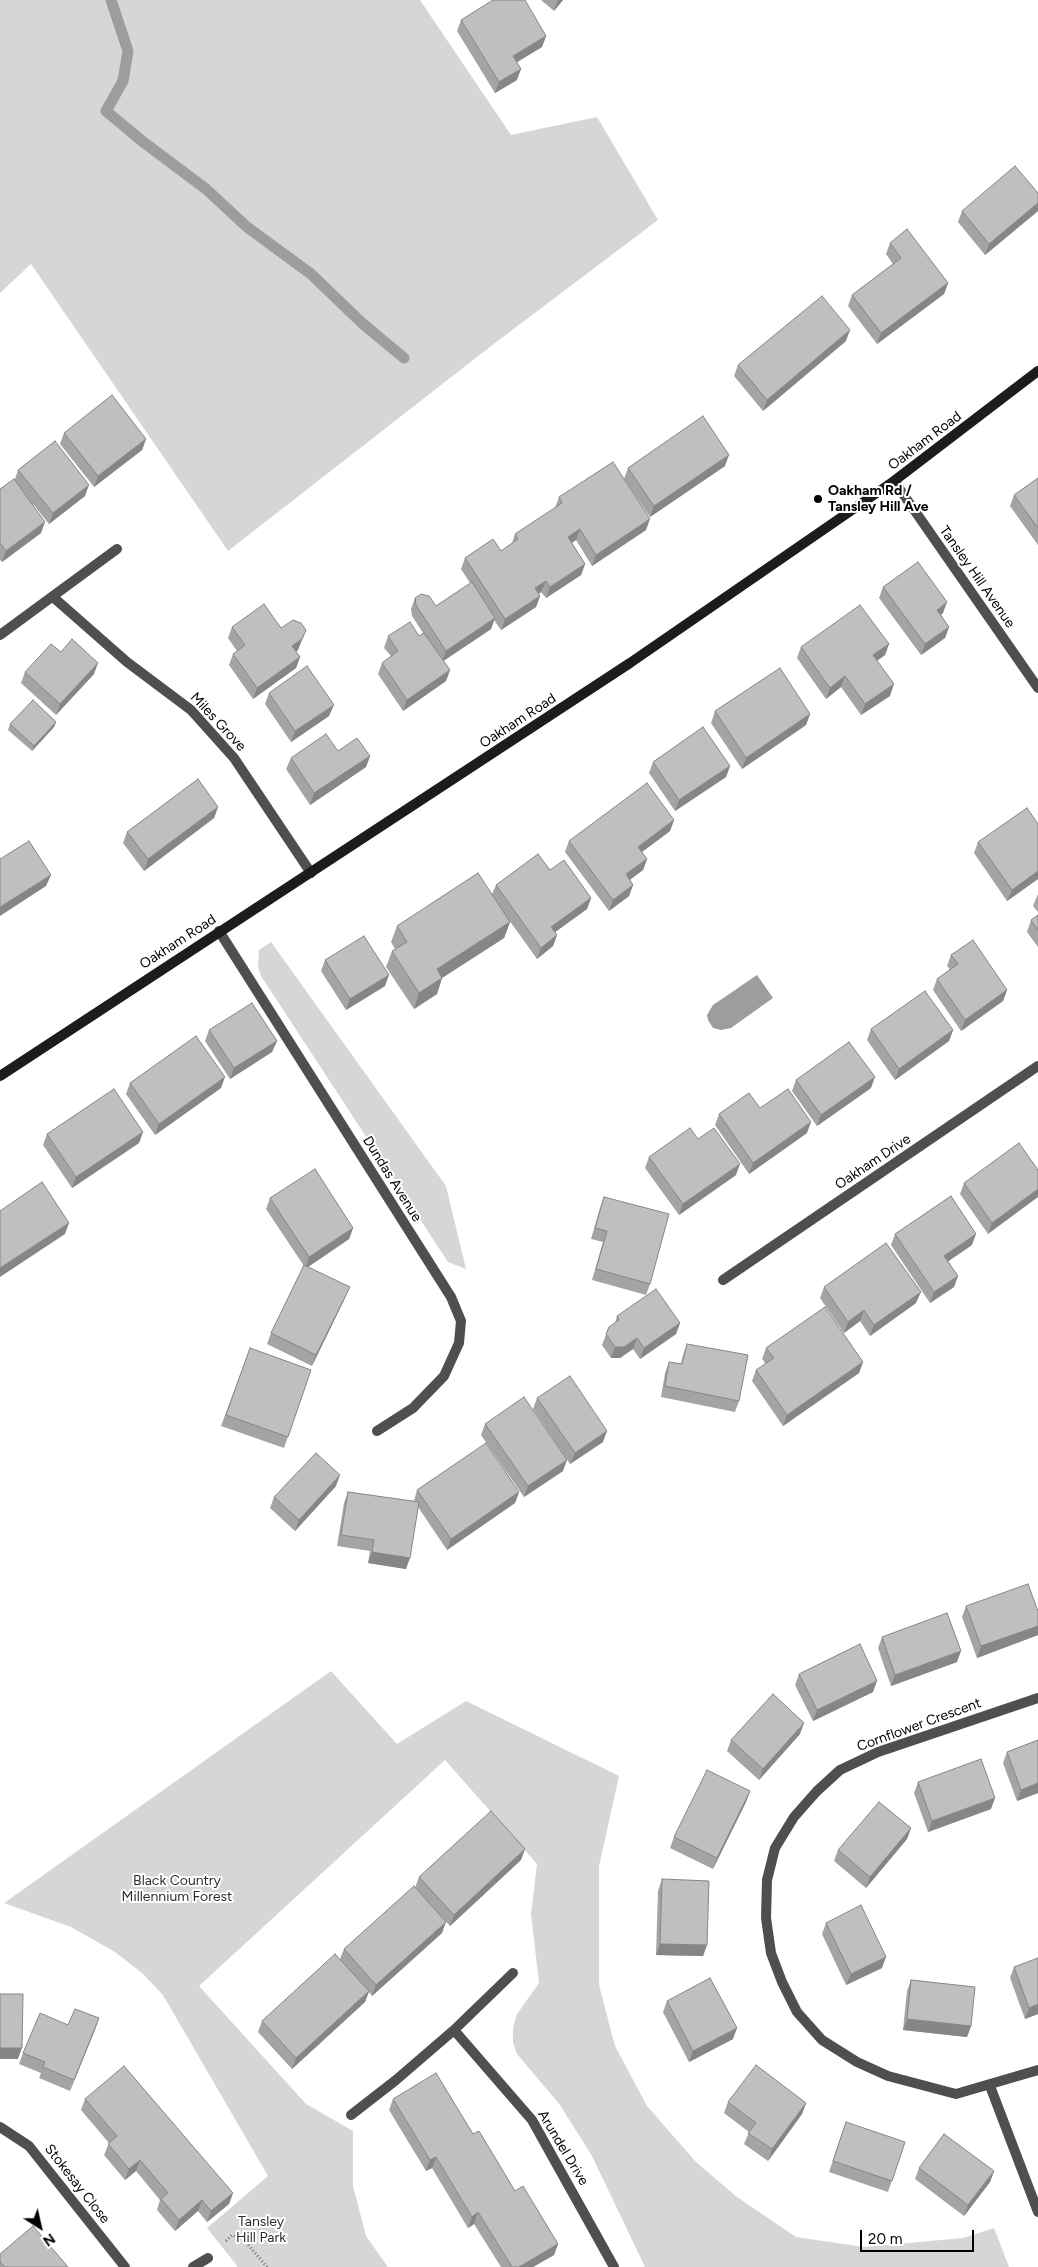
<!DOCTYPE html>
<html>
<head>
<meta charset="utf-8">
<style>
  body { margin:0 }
  #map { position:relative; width:1038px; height:2267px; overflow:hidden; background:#fff; font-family:Figtree,sans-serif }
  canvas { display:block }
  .north { position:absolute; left:15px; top:2202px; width:50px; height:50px; -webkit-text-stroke:4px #fff; paint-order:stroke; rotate:145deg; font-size:14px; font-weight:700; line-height:20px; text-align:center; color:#000 }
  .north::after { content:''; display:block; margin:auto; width:18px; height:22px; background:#000; clip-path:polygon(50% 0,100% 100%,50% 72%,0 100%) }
  .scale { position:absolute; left:860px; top:2230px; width:114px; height:22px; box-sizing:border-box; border:2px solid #000; border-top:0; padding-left:6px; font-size:15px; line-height:18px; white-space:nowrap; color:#000; -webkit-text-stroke:4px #fff; paint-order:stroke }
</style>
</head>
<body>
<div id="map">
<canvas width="1038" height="2267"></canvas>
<div class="north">N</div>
<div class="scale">20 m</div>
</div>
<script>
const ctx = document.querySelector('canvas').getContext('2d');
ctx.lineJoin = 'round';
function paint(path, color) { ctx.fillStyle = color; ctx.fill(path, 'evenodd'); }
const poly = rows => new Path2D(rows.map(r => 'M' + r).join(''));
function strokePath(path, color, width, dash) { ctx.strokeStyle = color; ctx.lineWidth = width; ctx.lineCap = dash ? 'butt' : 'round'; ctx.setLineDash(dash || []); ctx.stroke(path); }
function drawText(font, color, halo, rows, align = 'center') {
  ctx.font = font + ' Figtree,sans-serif'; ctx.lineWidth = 4; ctx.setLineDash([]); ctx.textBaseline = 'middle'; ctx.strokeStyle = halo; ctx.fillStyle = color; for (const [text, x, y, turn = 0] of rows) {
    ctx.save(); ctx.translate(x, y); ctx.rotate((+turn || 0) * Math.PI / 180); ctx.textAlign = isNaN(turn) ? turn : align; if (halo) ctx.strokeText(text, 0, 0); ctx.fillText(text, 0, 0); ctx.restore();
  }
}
paint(poly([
  [0,0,420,0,511,135,597,117,658,220,495,343,228,551,31,264,0,293],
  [271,942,446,1186,466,1269,448,1262,261,976,258,967,259,950],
  [331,1671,397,1744,466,1701,619,1776,599,1866,599,1985,615,2046,647,2106,696,2162,737,2197,796,2237,864,2247,963,2238,994,2228,1009,2267,645,2267,592,2156,560,2105,517,2054,513,2043,513,2028,517,2014,539,1983,531,1914,537,1864,445,1760,199,1986,306,2104,353,2131,353,2186,366,2236,388,2267,238,2267,207,2228,268,2176,163,1995,142,1973,115,1952,71,1927,4,1903]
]), '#d6d6d6');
paint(poly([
  [757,975,773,998,731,1028,721,1030,713,1028,708,1020,707,1015,713,1005]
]), '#9d9d9d');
strokePath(poly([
  [111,0,128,51,123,81,106,111,142,141,206,189,247,227,311,274,362,323,404,358]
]), '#9d9d9d', 11);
strokePath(poly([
  [226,2241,232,2235,244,2240,267,2267]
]), '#717171', 3, [1, 2.5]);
strokePath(poly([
  [894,481,1038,688],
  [53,597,127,662,191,710,234,758,311,873],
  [0,635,117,549],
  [219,931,451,1297,461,1321,459,1343,444,1376,413,1408,377,1431],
  [723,1280,1038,1066],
  [1038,1698,878,1752,840,1770,817,1791,794,1817,775,1848,767,1880,766,1918,771,1953,782,1982,797,2012,822,2040,857,2062,888,2076,956,2094,1038,2070],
  [454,2030,532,2120,614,2267],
  [990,2086,1038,2212],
  [351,2115,396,2080,454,2030,513,1973],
  [0,2127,29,2146,125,2267],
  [193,2267,208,2258]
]), '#4f4f4f', 10);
strokePath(poly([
  [0,1076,630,663,894,481,1038,371]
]), '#1c1c1c', 10);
paint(poly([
  [541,0,563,0,554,11],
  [461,20,546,36,542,47,517,62,517,80,495,93,457,31],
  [1038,193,1038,211,985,255,958,222,962,211],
  [890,243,948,283,944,294,877,344,848,306,852,295,893,264,886,254],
  [846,341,763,411,734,376,738,365],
  [64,433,146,439,142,450,94,487,60,444],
  [725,466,650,517,624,479,628,468],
  [18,470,85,496,49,524,33,504,41,533,2,562,0,560,0,489,15,479],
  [1038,478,1038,545,1010,506,1014,495],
  [559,497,646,530,592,566,576,540,572,543,585,564,581,575,546,598,541,592,538,594,540,596,536,607,501,630,494,620,491,629,443,661,450,670,446,681,403,711,378,674,382,663,391,656,384,648,388,636,419,636,423,633,412,616,411,609,415,598,436,606,470,583,461,569,465,558,501,551,512,543,515,534,555,508],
  [883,587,943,613,941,615,949,627,945,638,921,655,879,598],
  [232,627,281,628,298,650,296,652,300,657,296,668,253,699,229,665,233,654,237,651,228,638],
  [889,644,885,655,877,661,890,696,861,715,841,687,826,699,797,658,801,647],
  [61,652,94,674,56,715,21,683,25,672],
  [269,693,329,716,291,742,265,704],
  [715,711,810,714,806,725,742,769,711,723],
  [56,722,54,727,32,751,8,730,10,724],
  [338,751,370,756,366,767,310,805,286,769,291,758],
  [653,762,730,766,726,777,675,811,649,773],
  [218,807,214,818,144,871,123,843,127,832],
  [674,820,670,831,642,852,647,859,643,870,630,880,633,885,629,896,609,911,565,852,569,841],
  [1038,824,1038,879,1007,901,974,853,978,842],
  [550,870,591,898,587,909,555,932,557,935,553,946,537,959,509,920,510,922,504,938,442,978,437,994,414,1009,386,967,392,951,395,949,391,942,397,926,492,894,496,885],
  [1038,894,1038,912,1033,906],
  [1038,915,1038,947,1027,932,1031,920],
  [951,955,1007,990,1003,1001,961,1031,933,990,937,979,950,969,947,966],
  [325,960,385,986,346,1010,321,971],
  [871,1029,953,1030,949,1041,895,1080,867,1040],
  [209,1030,277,1041,272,1052,230,1079,205,1041],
  [796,1080,871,1088,817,1126,792,1091],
  [130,1083,221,1088,155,1135,126,1094],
  [760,1108,807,1133,749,1174,715,1125,719,1114],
  [143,1132,139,1143,72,1188,43,1145,47,1134],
  [698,1139,736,1175,679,1215,645,1168,649,1157],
  [1038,1170,988,1234,960,1194,964,1183],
  [604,1197,650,1284,646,1295,592,1280,603,1242,591,1239,600,1208],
  [270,1198,353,1228,349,1239,308,1267,345,1298,312,1366,267,1344,271,1333,304,1266,266,1209],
  [895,1234,972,1245,948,1261,958,1276,954,1287,930,1303,891,1245],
  [824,1287,916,1303,870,1336,860,1321,844,1333,820,1298],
  [617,1316,680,1323,676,1334,640,1359,633,1349,620,1358,611,1358,602,1345,609,1327,615,1323],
  [687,1344,739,1401,735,1412,661,1397,665,1373,669,1362,681,1364,683,1355],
  [250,1348,311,1370,284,1448,221,1426],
  [766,1348,863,1362,859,1373,783,1426,752,1381,756,1370,766,1364,762,1359],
  [537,1398,603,1442,570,1464,533,1409],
  [485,1424,563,1471,524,1497,481,1435],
  [336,1486,295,1531,270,1508,274,1497],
  [417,1490,519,1492,515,1503,447,1550,418,1507,406,1569,368,1563,370,1551,337,1546,344,1503,348,1492,414,1501],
  [966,1606,1038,1611,1038,1635,977,1658,962,1617],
  [882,1637,957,1662,891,1686,878,1648],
  [799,1674,873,1692,813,1721,795,1685],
  [800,1734,759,1780,727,1751,731,1740],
  [1038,1740,1038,1793,1017,1801,1003,1763,1007,1752],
  [918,1782,991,1809,928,1832,914,1793],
  [750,1791,746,1802,713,1869,670,1848,674,1837],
  [911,1828,907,1839,866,1888,834,1861,838,1850],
  [521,1860,450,1926,415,1888,419,1877],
  [662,1879,707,1945,703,1956,656,1955,658,1891],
  [826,1923,882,1968,846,1985,822,1934],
  [442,1933,372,1996,369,1992,365,2002,292,2069,258,2032,262,2021,340,1959,344,1949],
  [1014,1967,1038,2014,1025,2019,1010,1978],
  [911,1980,971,2026,967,2037,903,2030,907,1991],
  [667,2001,733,2039,689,2062,663,2012],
  [99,2018,70,2091,39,2078,41,2073,19,2064,23,2053,68,2025],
  [85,2099,233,2193,229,2204,207,2222,198,2211,175,2231,157,2210,160,2200,136,2171,125,2180,104,2155,109,2143,81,2110],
  [393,2099,473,2134,515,2191,558,2244,554,2255,533,2267,501,2267,474,2224,468,2228,432,2168,426,2171,389,2110],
  [728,2102,806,2103,802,2114,768,2161,744,2144,749,2132,724,2113],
  [842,2133,905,2142,888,2192,829,2172],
  [919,2168,994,2171,990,2182,964,2216,915,2179],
  [0,2254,68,2267,0,2267]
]), '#a4a4a4');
paint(poly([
  [558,0,563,0,554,11],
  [546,36,542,47,509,67,513,56],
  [521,69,517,80,495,93,499,82],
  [1038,203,1038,211,985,255,989,244],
  [948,283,944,294,877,344,881,333],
  [850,330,846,341,763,411,767,400],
  [146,439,142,450,94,487,98,476],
  [729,455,725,466,650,517,654,506],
  [89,485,85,496,49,524,53,513],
  [650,519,646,530,592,566,596,555],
  [45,522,41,533,2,562,6,551],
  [580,529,576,540,564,548,568,537],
  [585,564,581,575,546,598,550,587],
  [546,581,541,592,531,600,535,588],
  [540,596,536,607,501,630,505,619],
  [947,602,943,613,933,621,937,610],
  [495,618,491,629,442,662,446,651],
  [949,627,945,638,921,655,925,644],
  [306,630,298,650,288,657,292,646],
  [889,644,885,655,869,666,873,655],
  [300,657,296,668,253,699,257,688],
  [98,663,94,674,56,715,60,704],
  [450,670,446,681,403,711,407,700],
  [845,676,841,687,826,699,830,688],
  [894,684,890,696,861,715,865,704],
  [334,705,329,716,291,742,295,731],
  [810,714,806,725,742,769,746,758],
  [56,722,54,727,32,751,34,746],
  [370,756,366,767,310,805,314,793],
  [730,766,726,777,675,811,679,800],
  [218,807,214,818,144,871,148,859],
  [674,820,670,831,634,858,638,847],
  [647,859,643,870,622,885,626,874],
  [1038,871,1038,879,1007,901,1012,890],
  [51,875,46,886,0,916,0,907],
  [633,885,629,896,609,911,613,900],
  [591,898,587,909,547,938,551,927],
  [510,922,504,938,431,985,437,969],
  [557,935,553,946,537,959,541,948],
  [389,975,385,986,346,1010,350,999],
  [442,978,437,994,414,1009,419,993],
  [1007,990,1003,1001,961,1031,965,1020],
  [953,1030,949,1041,895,1080,899,1069],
  [277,1041,272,1052,230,1079,234,1068],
  [225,1077,221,1088,155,1135,159,1124],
  [875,1077,871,1088,817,1126,821,1115],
  [811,1122,807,1133,749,1174,753,1163],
  [143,1132,139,1143,72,1188,76,1177],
  [740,1164,736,1175,679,1215,683,1204],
  [1038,1189,1038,1197,988,1234,992,1223],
  [69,1223,65,1234,0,1277,0,1268],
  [353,1228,349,1239,305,1269,309,1257],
  [976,1234,972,1245,940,1267,944,1256],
  [958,1276,954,1287,930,1303,934,1292],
  [350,1287,345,1298,312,1366,316,1355],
  [921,1292,916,1303,870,1336,874,1325],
  [864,1310,860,1321,844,1333,848,1322],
  [680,1323,676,1334,640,1359,644,1348],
  [637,1338,633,1349,620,1358,611,1358,615,1347],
  [863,1362,859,1373,783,1426,787,1415],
  [607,1431,603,1442,570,1464,575,1453],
  [567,1460,563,1471,524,1497,528,1486],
  [340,1475,336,1486,295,1531,299,1520],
  [519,1492,515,1503,447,1550,451,1539],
  [372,1552,410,1558,406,1569,368,1563],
  [1038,1626,1038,1635,977,1658,981,1646],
  [961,1651,957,1662,891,1686,895,1675],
  [877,1681,873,1692,813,1721,817,1710],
  [804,1723,800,1734,759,1780,763,1769],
  [1038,1783,1038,1793,1017,1801,1021,1790],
  [750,1791,746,1802,713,1869,717,1858],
  [995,1798,991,1809,928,1832,932,1821],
  [911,1828,907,1839,866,1888,870,1877],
  [525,1849,521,1860,450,1926,454,1915],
  [446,1922,442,1933,372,1996,376,1985],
  [660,1944,707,1945,703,1956,656,1955],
  [886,1957,882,1968,846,1985,851,1974],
  [369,1991,365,2002,292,2069,296,2058],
  [1038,2004,1038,2014,1025,2019,1029,2008],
  [99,2018,95,2030,70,2091,74,2080],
  [907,2019,971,2026,967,2037,903,2030],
  [737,2028,733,2039,689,2062,693,2051],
  [0,2048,22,2048,18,2059,0,2059],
  [806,2103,802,2114,768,2161,772,2149],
  [436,2157,432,2168,426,2171,430,2160],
  [140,2160,136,2171,125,2180,129,2169],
  [994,2171,990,2182,964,2216,968,2205],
  [233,2193,229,2204,207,2222,211,2211],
  [202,2200,198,2211,175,2231,179,2220],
  [478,2212,474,2224,468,2228,472,2217],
  [558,2244,554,2255,533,2267,519,2267]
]), '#868686');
const building = poly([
  [493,0,525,0,546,36,513,56,521,69,499,82,461,20,493,0],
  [1015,166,1038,193,1038,203,989,244,962,211,1015,166],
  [907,229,948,283,881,333,852,295,901,258,890,243,907,229],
  [822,296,850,330,767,400,738,365,822,296],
  [112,395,146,439,98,476,64,433,112,395],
  [703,416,729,455,654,506,628,468,703,416],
  [55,441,89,485,53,513,18,470,55,441],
  [613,462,650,519,596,555,580,529,568,537,585,564,550,587,546,581,535,588,540,596,505,619,465,558,493,539,501,551,518,539,515,534,562,503,559,497,613,462],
  [1038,478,1038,528,1014,495,1038,478],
  [14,479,45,522,6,551,0,543,0,489,14,479],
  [918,562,947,602,937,610,949,627,925,644,883,587,918,562],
  [472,582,495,618,446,651,416,605,415,598,421,594,429,596,436,606,472,582],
  [264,604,281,628,293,620,301,623,306,630,302,639,292,646,300,657,257,688,233,654,245,645,232,627,264,604],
  [860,605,889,644,873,655,894,684,865,704,845,676,830,688,801,647,860,605],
  [410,622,419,636,424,633,450,670,407,700,382,663,398,651,388,636,410,622],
  [72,639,98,663,60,704,25,672,51,644,61,652,72,639],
  [307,666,334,705,295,731,269,693,307,666],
  [780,668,810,714,746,758,715,711,780,668],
  [33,700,56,722,34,746,10,724,33,700],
  [703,727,730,766,679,800,653,762,703,727],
  [326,734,338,751,357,738,370,756,314,793,291,758,326,734],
  [198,779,218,807,148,859,127,832,198,779],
  [647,783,674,820,638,847,647,859,626,874,633,885,613,900,569,841,647,783],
  [1027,808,1038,824,1038,871,1012,890,978,842,1027,808],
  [29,841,51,875,0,907,0,859,29,841],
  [538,854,550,870,564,860,591,898,551,927,557,935,541,948,496,885,538,854],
  [478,873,510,922,437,969,442,978,419,993,392,951,407,942,397,926,478,873],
  [1038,915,1038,930,1031,920,1038,915],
  [364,936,389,975,350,999,325,960,364,936],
  [973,940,1007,990,965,1020,937,979,958,964,951,955,973,940],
  [925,991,953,1030,899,1069,871,1029,925,991],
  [252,1003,277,1041,234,1068,209,1030,252,1003],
  [196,1036,225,1077,159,1124,130,1083,196,1036],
  [849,1042,875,1077,821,1115,796,1080,849,1042],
  [114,1089,143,1132,76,1177,47,1134,114,1089],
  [788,1089,811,1122,753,1163,719,1114,749,1093,760,1108,788,1089],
  [690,1128,698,1139,714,1128,740,1164,683,1204,649,1157,690,1128],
  [1019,1143,1038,1170,1038,1189,992,1223,964,1183,1019,1143],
  [315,1169,353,1228,309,1257,270,1198,315,1169],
  [42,1182,69,1223,0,1268,0,1211,42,1182],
  [951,1196,976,1234,944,1256,958,1276,934,1292,895,1234,951,1196],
  [604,1197,669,1214,650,1284,596,1269,607,1231,595,1228,604,1197],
  [886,1243,921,1292,874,1325,864,1310,848,1322,824,1287,886,1243],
  [304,1265,350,1287,316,1355,271,1333,304,1265],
  [656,1289,680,1323,644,1348,637,1338,624,1347,615,1347,606,1334,609,1327,619,1320,617,1316,656,1289],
  [825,1307,863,1362,787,1415,756,1370,774,1358,766,1348,825,1307],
  [687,1344,748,1355,739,1401,665,1386,669,1362,682,1364,687,1344],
  [250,1348,311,1370,288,1437,226,1415,250,1348],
  [570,1376,607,1431,575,1453,537,1398,570,1376],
  [524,1397,567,1460,528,1486,485,1424,524,1397],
  [486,1443,519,1492,451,1539,417,1490,486,1443],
  [316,1453,340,1475,299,1520,274,1497,316,1453],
  [348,1492,419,1502,410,1558,372,1552,374,1540,341,1535,348,1492],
  [1028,1584,1038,1611,1038,1626,981,1646,966,1606,1028,1584],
  [947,1613,961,1651,895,1675,882,1637,947,1613],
  [860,1644,877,1681,817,1710,799,1674,860,1644],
  [773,1694,804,1723,763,1769,731,1740,773,1694],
  [1038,1740,1038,1783,1021,1790,1007,1752,1038,1740],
  [981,1759,995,1798,932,1821,918,1782,981,1759],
  [707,1770,750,1791,717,1858,674,1837,707,1770],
  [879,1802,911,1828,870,1877,838,1850,879,1802],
  [491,1811,525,1849,454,1915,419,1877,491,1811],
  [662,1879,709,1881,707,1945,660,1944,662,1879],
  [414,1886,446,1922,376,1985,344,1949,414,1886],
  [861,1905,886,1957,851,1974,826,1923,861,1905],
  [335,1954,369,1991,296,2058,262,2021,335,1954],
  [1038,1958,1038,2004,1029,2008,1014,1967,1038,1958],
  [710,1978,737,2028,693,2051,667,2001,710,1978],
  [911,1980,975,1987,971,2026,907,2019,911,1980],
  [0,1994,23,1994,22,2048,0,2048,0,1994],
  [75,2009,99,2018,74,2080,43,2067,45,2062,23,2053,40,2013,68,2025,75,2009],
  [756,2065,806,2103,772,2149,748,2133,756,2123,728,2102,756,2065],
  [124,2066,233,2193,211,2211,202,2200,179,2220,161,2199,168,2193,140,2160,129,2169,108,2144,117,2136,85,2099,124,2066],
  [436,2073,473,2134,479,2131,515,2191,523,2186,558,2244,519,2267,512,2267,478,2212,472,2217,436,2157,430,2160,393,2099,436,2073],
  [846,2122,905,2142,892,2181,833,2161,846,2122],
  [944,2134,994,2171,968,2205,919,2168,944,2134],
  [33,2226,68,2267,5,2267,0,2262,0,2254,33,2226]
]);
paint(building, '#bfbfbf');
strokePath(building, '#868686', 1);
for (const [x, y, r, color] of [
  [818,499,5,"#000"]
]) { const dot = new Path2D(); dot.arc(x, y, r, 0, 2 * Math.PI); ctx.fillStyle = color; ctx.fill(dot); strokePath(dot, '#fff', 2); }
drawText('14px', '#000', '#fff', [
  ["Oakham Road",925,441,-37],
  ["Tansley Hill Avenue",977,577,55],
  ["Oakham Road",518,721,-33],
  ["Miles Grove",218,722,47],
  ["Oakham Road",178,942,-33],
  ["Oakham Drive",873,1162,-34],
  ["Dundas Avenue",392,1179,58],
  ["Cornflower Crescent",919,1725,-20],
  ["Arundel Drive",563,2148,59],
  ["Stokesay Close",77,2184,52]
]);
drawText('bold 14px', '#000', '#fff', [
  ["Oakham Rd /",828,491],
  ["Tansley Hill Ave",828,507]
], 'left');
drawText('14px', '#2d2d2d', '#fff', [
  ["Black Country",177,1881],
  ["Millennium Forest",177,1897],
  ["Tansley",261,2222],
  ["Hill Park",261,2238]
]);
</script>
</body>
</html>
